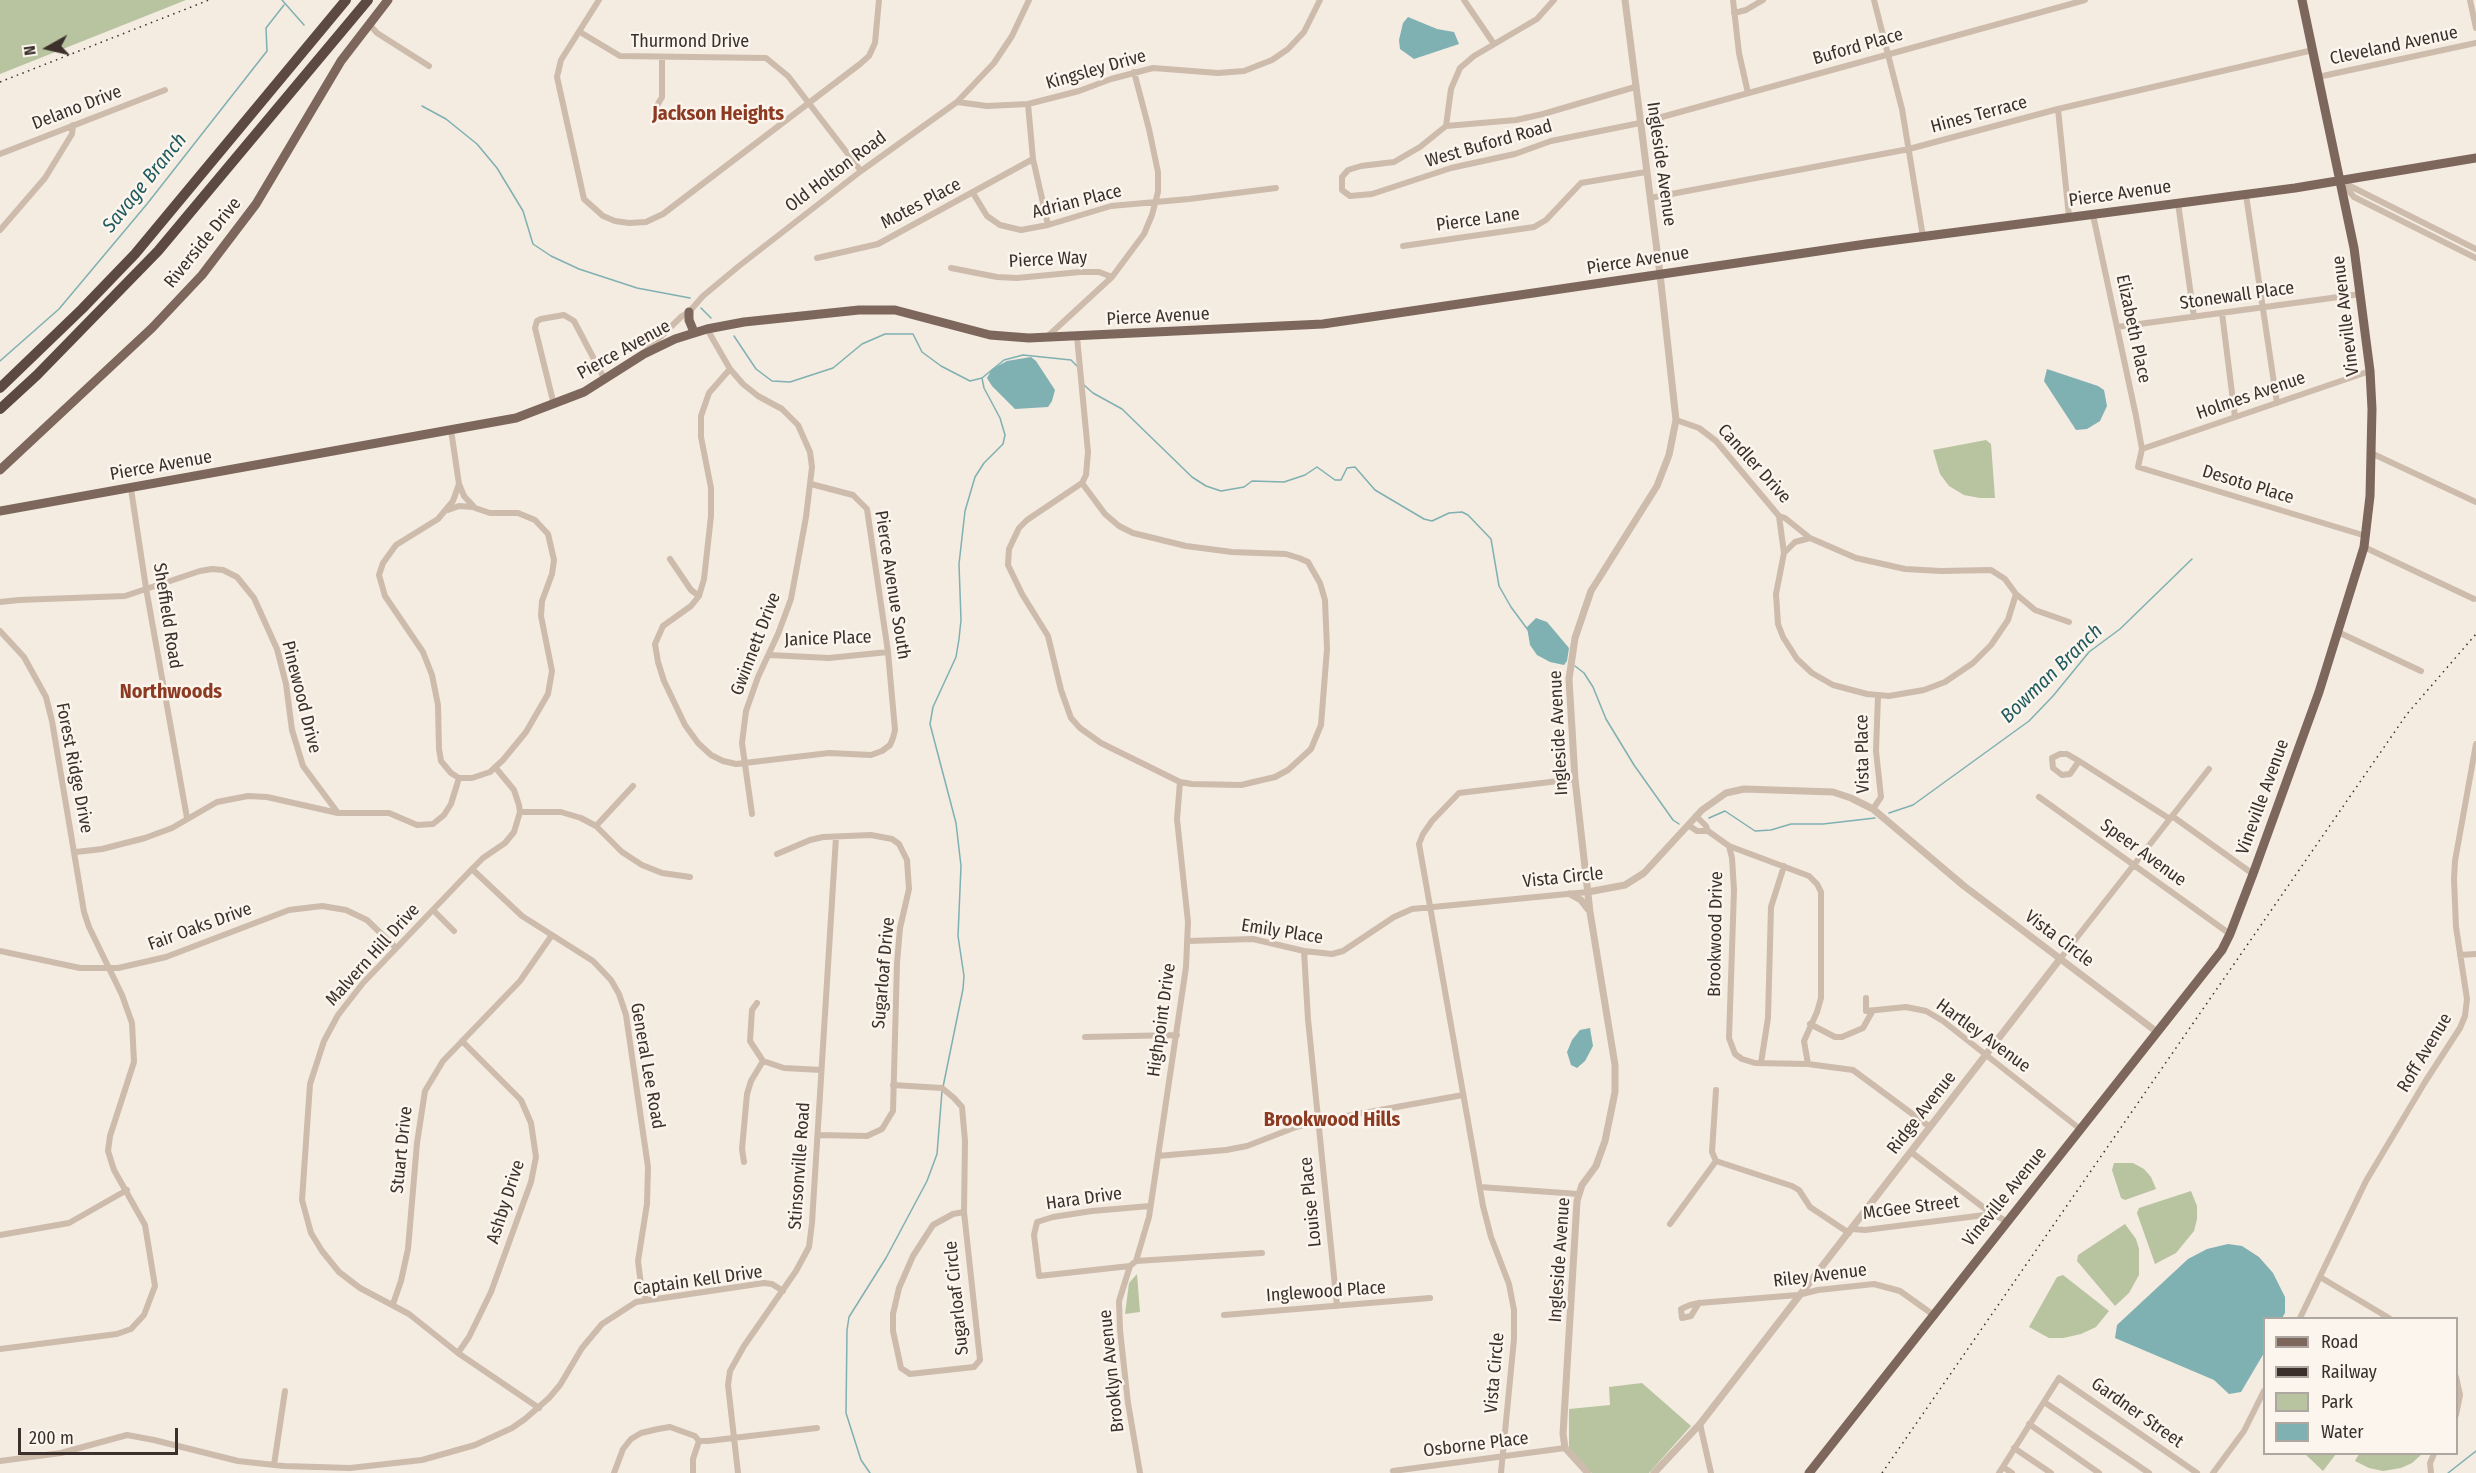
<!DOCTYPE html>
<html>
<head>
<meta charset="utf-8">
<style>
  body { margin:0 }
  #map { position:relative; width:2476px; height:1473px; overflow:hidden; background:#f4ebe1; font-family:"Fira Sans Condensed",sans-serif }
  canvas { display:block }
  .legend { position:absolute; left:2263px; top:1317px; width:195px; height:138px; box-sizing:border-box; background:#fbf5ee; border:2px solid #aea6a0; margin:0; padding:8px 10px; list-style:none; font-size:18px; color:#3b302b }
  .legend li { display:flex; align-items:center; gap:12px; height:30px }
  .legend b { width:30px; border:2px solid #aea6a0 }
  .north { position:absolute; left:18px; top:18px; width:60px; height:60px; -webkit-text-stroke:4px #fbf5ee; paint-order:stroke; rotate:262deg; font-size:16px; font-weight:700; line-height:24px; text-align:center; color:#3b302b }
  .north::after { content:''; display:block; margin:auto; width:21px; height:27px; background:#3b302b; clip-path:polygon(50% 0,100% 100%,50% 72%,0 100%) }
  .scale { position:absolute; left:18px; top:1428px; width:160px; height:27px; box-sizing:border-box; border:3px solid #3b302b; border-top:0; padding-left:8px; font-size:18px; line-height:21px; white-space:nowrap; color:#3b302b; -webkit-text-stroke:4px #fbf5ee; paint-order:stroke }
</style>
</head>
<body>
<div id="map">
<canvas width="2476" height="1473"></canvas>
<ul class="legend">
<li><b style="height:8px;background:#7d675c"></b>Road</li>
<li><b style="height:8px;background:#3b302b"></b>Railway</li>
<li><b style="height:16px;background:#b8c4a0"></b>Park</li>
<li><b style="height:16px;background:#7fb0b2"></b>Water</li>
</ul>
<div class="north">N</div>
<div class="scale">200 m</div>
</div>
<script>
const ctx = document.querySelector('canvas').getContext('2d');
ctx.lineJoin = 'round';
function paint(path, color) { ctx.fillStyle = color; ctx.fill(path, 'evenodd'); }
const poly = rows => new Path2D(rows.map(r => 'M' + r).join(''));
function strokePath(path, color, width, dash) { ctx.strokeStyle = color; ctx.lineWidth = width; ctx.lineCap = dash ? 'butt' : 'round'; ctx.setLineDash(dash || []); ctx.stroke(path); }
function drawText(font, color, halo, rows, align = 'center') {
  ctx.font = font + ' "Fira Sans Condensed",sans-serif'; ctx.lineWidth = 5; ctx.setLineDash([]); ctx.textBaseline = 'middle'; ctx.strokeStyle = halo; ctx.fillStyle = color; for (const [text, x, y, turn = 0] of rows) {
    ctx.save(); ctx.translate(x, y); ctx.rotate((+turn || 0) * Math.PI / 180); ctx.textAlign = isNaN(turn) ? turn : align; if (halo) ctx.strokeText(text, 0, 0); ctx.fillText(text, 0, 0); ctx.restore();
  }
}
paint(poly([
  [0,0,186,0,0,74],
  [1986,440,1991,444,1995,498,1980,498,1964,495,1949,486,1940,474,1933,450],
  [2114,1163,2133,1163,2144,1169,2151,1177,2156,1189,2125,1200,2121,1198,2112,1170],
  [2191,1191,2197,1206,2197,1219,2194,1231,2176,1253,2155,1264,2137,1213,2139,1208],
  [2125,1224,2136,1239,2139,1249,2139,1275,2129,1293,2115,1306,2077,1261,2078,1255],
  [1137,1274,1140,1312,1125,1314,1129,1283],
  [2063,1275,2109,1311,2096,1327,2081,1334,2063,1338,2049,1338,2029,1327,2057,1277],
  [1642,1383,1691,1426,1649,1473,1592,1473,1569,1448,1569,1409,1610,1405,1609,1387],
  [2305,1454,2336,1454,2323,1471],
  [2359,1454,2422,1454,2412,1463,2401,1468,2383,1471,2369,1468,2355,1461]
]), '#b8c4a0');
paint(poly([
  [1408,17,1437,29,1454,32,1459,44,1414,59,1400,49,1399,40,1403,23],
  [1031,357,1036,361,1055,390,1052,401,1048,407,1015,409,992,386,987,378,992,369,1007,361],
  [2047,369,2098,386,2104,390,2107,406,2100,421,2087,429,2076,430,2044,381],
  [1536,618,1547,622,1569,648,1567,661,1564,665,1550,662,1537,655,1530,645,1527,627],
  [1590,1028,1593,1046,1585,1061,1577,1068,1571,1065,1567,1052,1572,1040,1580,1030],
  [2228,1244,2242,1246,2259,1257,2273,1273,2285,1297,2285,1313,2282,1318,2264,1318,2264,1353,2241,1392,2229,1394,2214,1380,2115,1338,2117,1325,2188,1259,2207,1249]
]), '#7fb0b2');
strokePath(poly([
  [282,0,304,25],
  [422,106,446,119,477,144,497,168,523,211,533,244,551,256,579,269,637,288,690,298],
  [701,308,711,318],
  [734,336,756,369,772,381,790,382,833,368,862,344,885,334,913,334,922,352,941,366,970,381,982,378,1004,360,1023,355,1071,360,1077,366],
  [0,361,59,309,147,204,267,51,266,28,284,5],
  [1084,385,1093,393,1122,409,1192,477,1206,486,1221,491,1244,487,1252,481,1284,482,1305,475,1317,467,1335,480,1341,480,1347,468,1355,467,1375,490,1424,519,1432,521,1449,513,1462,512,1468,515,1491,539,1499,586,1511,607,1528,630],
  [1575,666,1584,673,1593,687,1606,719,1634,765,1673,820,1679,824],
  [1889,813,1913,805,2029,721,2053,696,2089,652,2120,629,2192,559],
  [1709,818,1725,811,1755,831,1771,830,1791,824,1823,824,1875,818],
  [943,1087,963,989,964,976,958,936,961,866,956,823,930,724,933,707,956,657,959,639,961,620,959,564,965,511,975,477,984,463,1003,444,1005,435,1000,418,984,388,982,378],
  [870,1473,861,1460,846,1413,847,1330,849,1317,886,1258,927,1181,937,1154,942,1091],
  [2448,1473,2476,1451]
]), '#7fb0b2', 1.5);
strokePath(poly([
  [599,0,561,60,557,77,584,199,603,216,615,221,629,223,646,222,663,214,860,64,869,56,875,43,879,0],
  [1464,0,1494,44],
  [1733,0,1739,53,1748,93],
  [1874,0,1902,109,1923,237],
  [2470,0,2476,28],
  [1734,13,1746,10,1763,0],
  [369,24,377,33,429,66],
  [580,32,620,56,766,58,788,76,861,171],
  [2318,77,2476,43],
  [1635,87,1543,114,1516,120,1446,126,1420,147,1394,162,1361,166,1348,170,1342,177,1342,190,1350,196,1372,194,1451,168,1515,154,1551,141,1640,123,2085,0],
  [957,102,987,106,1028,104,1079,91,1111,79,1153,68,1218,73,1244,71,1272,60,1288,49,1304,32,1320,0],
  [1028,104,1033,159,1048,225],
  [2058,109,2069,217],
  [654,111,662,97,662,58],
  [1446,126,1451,89,1460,68,1474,56,1537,19,1554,0],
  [0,154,165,90],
  [2341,182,2354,197,2476,258],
  [2344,183,2476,249],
  [973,193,987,216,1000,225,1021,230,1048,225,1111,206,1189,199,1276,188],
  [2246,195,2277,403],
  [1650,198,1909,149,2058,109,2313,50],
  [2178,203,2194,317],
  [2093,215,2136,416,2142,449,2138,467,2366,536],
  [0,230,45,178,72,134,73,125],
  [1403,246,1534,227,1546,220,1581,183,1646,172],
  [817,258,878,244,1033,159],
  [951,268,997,277,1017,278,1080,272,1099,272,1112,277],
  [2222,313,2235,417],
  [2117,327,2361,294],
  [707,329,730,369,743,384,758,396,782,409,798,425,810,452,812,467,806,517,791,599,778,634,758,677,746,711,742,743,752,814],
  [1048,336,1112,277,1144,234,1152,215,1158,192,1158,172,1149,129,1134,72],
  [1077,337,1088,452,1086,475,1082,483,1105,514,1119,526,1133,533,1186,546,1232,552,1286,554,1299,558,1308,562,1320,583,1325,600,1327,649,1321,725,1311,749,1288,770,1275,777,1241,785,1192,784,1180,782,1101,743,1080,728,1071,718,1061,690,1048,636,1022,594,1008,565,1009,549,1019,528,1027,520,1082,483],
  [647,350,682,316,689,312,703,296,739,266,861,171,957,102,994,63,1012,36,1029,0],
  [730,369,709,393,701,416,701,437,711,488,711,516,704,579,699,596,691,606,663,626,655,644,658,662,664,681,685,725,698,743,711,755,723,761,736,764,829,753,871,755,882,751,890,745,893,738,895,730,888,652,867,509,853,495,811,484],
  [554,405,535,328,537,321,541,319,564,315,574,321,605,380],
  [1676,420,1699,428,1716,441,1779,516,1785,518,1810,538,1856,558,1905,569,1941,571,1991,570,2005,579,2016,594,2035,610,2069,622],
  [451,430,459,484,453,501,438,519,396,545,383,563,379,575,385,596,423,652,432,675,438,705,439,749,441,761,451,773,459,778,472,778,490,772,503,760,526,732,548,694,552,671,541,616,542,601,552,574,554,560,548,534,535,520,518,513,490,513,475,508,464,496,459,484],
  [2142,449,2370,371],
  [2371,453,2476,502],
  [131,489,146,588,187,818],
  [448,510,459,506,473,507],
  [1779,516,1784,553,1776,594,1778,624,1783,637,1797,659,1812,673,1833,685,1867,694,1889,696,1924,690,1945,682,1973,663,1991,645,2008,620,2016,594],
  [2364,547,2474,599],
  [1784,553,1795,542,1810,538],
  [670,559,691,590,699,596],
  [0,602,19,600,125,596,200,571,212,569,223,570,237,577,254,598,277,649,286,684,292,730,303,766,338,813],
  [0,631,24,657,46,697,52,721,84,912,89,927,122,995,132,1023,134,1062,110,1136,108,1151,114,1170,145,1225,155,1286,144,1315,131,1329,117,1334,0,1349],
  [2338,632,2421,671],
  [769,655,829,658,888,652],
  [2060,754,2067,754,2079,761,2070,774,2062,775,2053,768,2052,758,2060,754],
  [2079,761,2170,819],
  [495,767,514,790,519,805,520,812,514,832,505,843,483,858,472,869,363,983,338,1015,324,1041,310,1084,302,1200,311,1233,322,1251,339,1272,360,1288,409,1314,458,1353,539,1408],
  [2039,797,2230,934],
  [1873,809,1881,797,1876,751,1878,696],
  [520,812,561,812,581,818,596,826,622,852,642,865,662,873,690,877],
  [1696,816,1706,826,1708,831,1729,846,1732,858,1734,890,1729,1038,1735,1054,1742,1059,1755,1063,1808,1064,1853,1070,1930,1127],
  [2172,816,2253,874],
  [1688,825,1697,831,1708,831],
  [596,826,633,786],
  [1729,846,1809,876,1817,884,1821,892,1821,998,1817,1012,1804,1041,1808,1064],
  [76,852,102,849,145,838,172,828,217,802,248,796,267,797,338,813,389,813,417,825,433,824,444,815,451,804,459,778],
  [777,854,810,840,823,837,871,835,892,839,899,844,907,860,909,889,900,928,897,963,893,1111,882,1129,867,1136,818,1135],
  [472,869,522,916,593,961,611,980,619,994,626,1015,648,1167,647,1204,638,1261,641,1285,646,1299],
  [433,910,454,931],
  [1188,941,1253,939,1304,951,1332,954,1343,951,1394,917,1412,909,1588,892],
  [0,951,80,968,118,968,166,957,289,910,322,906,346,910,367,920,396,948],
  [1304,951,1308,1019,1337,1306],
  [2460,955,2476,954],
  [2060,959,2209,769],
  [1866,998,1866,1011,1906,1007,1926,1011,1943,1021,2080,1129],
  [757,1003,752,1010,750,1041,763,1061,784,1068,821,1070],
  [1810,1024,1835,1037,1842,1037,1863,1028,1872,1012],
  [1085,1037,1177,1035],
  [1761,1063,1768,1018,1771,907,1784,866],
  [893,1085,942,1088,954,1098,962,1107,965,1141,964,1212],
  [1911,1152,1992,1214],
  [1158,1156,1226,1150,1247,1146,1296,1127,1319,1121,1463,1095],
  [1716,1161,1792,1186,1799,1190,1810,1207,1849,1233],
  [744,1162,742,1149,747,1094,751,1081,763,1061],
  [1480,1187,1578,1194],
  [1150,1206,1092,1211,1053,1217,1037,1222,1034,1235,1039,1276,1130,1266,1136,1261,1262,1253],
  [964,1212,980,1360,974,1367,910,1374,901,1368,893,1331,893,1314,899,1288,913,1256,933,1225,953,1214,964,1212],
  [1670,1224,1716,1161,1712,1152,1716,1090],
  [1852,1229,1865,1230,1993,1214,2008,1222],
  [0,1235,69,1223,127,1190],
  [1136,1261,1149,1217,1186,967,1188,922,1177,819,1180,782],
  [1130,1266,1119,1301,1120,1330,1128,1403,1140,1473],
  [2320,1277,2389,1318],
  [1699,1303,1691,1316,1682,1318,1681,1309,1690,1305,1699,1303,1798,1295,1818,1290,1874,1284,1900,1291,1935,1316],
  [393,1304,401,1281,408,1249,417,1143,425,1091,443,1061,520,981,552,935],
  [1224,1315,1430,1298],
  [2300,1318,2366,1181,2425,1082,2460,1028,2465,1016,2467,999,2456,927,2454,879,2455,861,2476,744],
  [458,1353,469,1337,491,1292,531,1182,536,1157,531,1123,521,1100,462,1041],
  [2456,1377,2460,1395,2456,1415],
  [2044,1402,2149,1473],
  [1700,1424,1711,1473],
  [2029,1424,2099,1473],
  [2014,1448,2051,1473],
  [0,1461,61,1453,127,1435,154,1440,238,1461,284,1466,350,1468,422,1460,475,1445,512,1428,525,1419,549,1398,560,1385,582,1348,602,1324,636,1302,764,1283,772,1284,783,1291],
  [274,1465,285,1391],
  [2003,1467,2012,1473],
  [614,1473,623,1449,631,1439,641,1433,658,1429,670,1427,695,1436,699,1441,708,1441,817,1428],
  [693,1473,693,1459,699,1441],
  [738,1473,728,1385,730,1371,744,1346,796,1271,809,1247,812,1223,836,837],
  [1394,1473,1393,1471,1565,1448],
  [1501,1473,1514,1339,1514,1310,1509,1284,1491,1237,1483,1206,1419,844,1423,834,1432,821,1459,793,1575,779],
  [1999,1473,2059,1378,2197,1473],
  [2213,1473,2244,1431,2264,1391],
  [2431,1473,2430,1463,2434,1454]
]), '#cdbbac', 6);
strokePath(poly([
  [1588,892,1625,885,1644,873,1702,810,1726,793,1744,789,1833,792,1851,798,1873,809,1964,886,2157,1032],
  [1570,894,1581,900,1588,909],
  [1588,1473,1565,1448,1563,1434,1577,1201,1582,1185,1596,1166,1605,1141,1615,1092,1615,1065,1590,912,1575,779,1569,679,1575,638,1591,591,1657,486,1669,455,1676,420,1660,274,1625,0],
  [1654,1473,1700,1424,2060,959]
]), '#cdbbac', 7);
strokePath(poly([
  [689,312,689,320,694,332],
  [0,470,152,328,202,275,256,204,341,61,388,0],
  [0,511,516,418,584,392,644,354,675,339,707,329,744,322,859,310,895,310,990,335,1029,338,1323,324,1866,244,2295,188,2476,158],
  [1809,1473,2222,950,2230,934,2253,874,2319,692,2364,547,2370,496,2372,409,2370,371,2354,248,2302,0]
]), '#7d675c', 9);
strokePath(poly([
  [0,388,82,309,135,254,346,0],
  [0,409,37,375,158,251,368,0]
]), '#5c4a42', 10);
strokePath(poly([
  [0,82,209,0],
  [1882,1473,2407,714,2476,634]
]), '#3b302b', 1.5, [1.5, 4.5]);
drawText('18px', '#3b302b', '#fbf5ee', [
  ["Thurmond Drive",690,42],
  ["Cleveland Avenue",2394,46,-12],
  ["Buford Place",1858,47,-16],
  ["Kingsley Drive",1096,70,-16],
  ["Delano Drive",77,108,-21],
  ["Hines Terrace",1979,115,-15],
  ["West Buford Road",1489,144,-16],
  ["Ingleside Avenue",1661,164,82],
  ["Old Holton Road",836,172,-37],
  ["Pierce Avenue",2120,194,-8],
  ["Adrian Place",1077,202,-14],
  ["Motes Place",921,204,-28],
  ["Pierce Lane",1478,220,-8],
  ["Riverside Drive",203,243,-51],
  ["Pierce Way",1048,260,-3],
  ["Pierce Avenue",1638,261,-9],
  ["Stonewall Place",2237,296,-8],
  ["Vineville Avenue",2346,316,-97],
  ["Pierce Avenue",1158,317,-3],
  ["Elizabeth Place",2133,329,78],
  ["Pierce Avenue",624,350,-29],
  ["Holmes Avenue",2251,396,-19],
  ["Candler Drive",1754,464,48],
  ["Pierce Avenue",161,466,-10],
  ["Desoto Place",2248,485,17],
  ["Pierce Avenue South",892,585,81],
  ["Sheffield Road",167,616,81],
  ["Janice Place",828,639,-2],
  ["Gwinnett Drive",756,644,-69],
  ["Pinewood Drive",301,697,76],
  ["Ingleside Avenue",1559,733,-93],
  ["Vista Place",1863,754,-91],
  ["Forest Ridge Drive",74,768,79],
  ["Vineville Avenue",2263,797,-70],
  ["Speer Avenue",2143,853,36],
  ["Vista Circle",1563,878,-6],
  ["Fair Oaks Drive",200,927,-20],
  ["Emily Place",1282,932,9],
  ["Brookwood Drive",1716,934,-89],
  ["Vista Circle",2059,939,37],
  ["Malvern Hill Drive",373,955,-48],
  ["Sugarloaf Drive",884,973,-85],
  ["Highpoint Drive",1162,1020,-82],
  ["Hartley Avenue",1983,1036,36],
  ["Roff Avenue",2425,1053,-59],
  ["General Lee Road",647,1066,80],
  ["Ridge Avenue",1922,1113,-52],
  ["Stuart Drive",402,1150,-84],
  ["Stinsonville Road",800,1166,-86],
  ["Vineville Avenue",2005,1197,-51],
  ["Hara Drive",1084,1199,-8],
  ["Ashby Drive",506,1202,-72],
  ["Louise Place",1311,1202,-96],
  ["McGee Street",1911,1208,-7],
  ["Ingleside Avenue",1560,1260,-86],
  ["Riley Avenue",1820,1276,-7],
  ["Captain Kell Drive",698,1281,-8],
  ["Inglewood Place",1326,1292,-4],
  ["Sugarloaf Circle",957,1298,-96],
  ["Brooklyn Avenue",1112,1371,-96],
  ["Vista Circle",1495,1373,-85],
  ["Gardner Street",2137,1413,35],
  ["Osborne Place",1476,1445,-7]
]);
drawText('bold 20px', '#8c3b22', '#fbf5ee', [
  ["Jackson Heights",718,114],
  ["Northwoods",171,692],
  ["Brookwood Hills",1332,1120]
]);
drawText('italic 20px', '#1f5a5e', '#fbf5ee', [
  ["Savage Branch",145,183,-51],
  ["Bowman Branch",2052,674,-44]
]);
</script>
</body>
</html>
